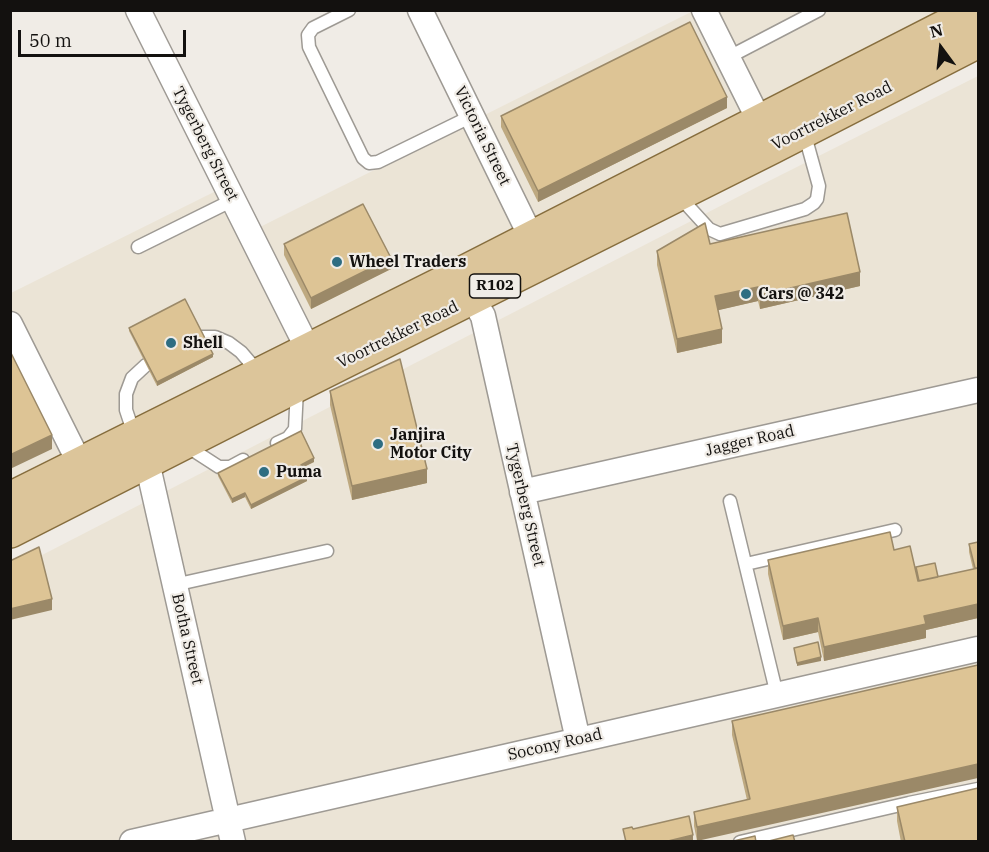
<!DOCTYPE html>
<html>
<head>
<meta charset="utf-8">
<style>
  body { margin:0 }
  #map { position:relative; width:989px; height:852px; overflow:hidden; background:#f0ece6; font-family:"IBM Plex Serif",serif }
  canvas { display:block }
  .frame { position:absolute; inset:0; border:12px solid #13110f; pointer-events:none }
  .north { position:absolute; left:911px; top:18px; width:60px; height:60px; -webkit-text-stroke:4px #f0ece6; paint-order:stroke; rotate:345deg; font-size:16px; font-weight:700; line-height:24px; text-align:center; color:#13110f }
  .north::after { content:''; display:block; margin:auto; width:21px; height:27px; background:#13110f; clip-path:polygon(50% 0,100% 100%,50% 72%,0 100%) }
  .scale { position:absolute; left:18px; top:30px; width:168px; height:27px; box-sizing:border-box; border:3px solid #13110f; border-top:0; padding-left:8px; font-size:18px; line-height:21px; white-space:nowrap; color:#13110f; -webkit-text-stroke:4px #f0ece6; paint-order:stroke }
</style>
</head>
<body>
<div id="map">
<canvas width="989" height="852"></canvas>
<div class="frame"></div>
<div class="north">N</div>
<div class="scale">50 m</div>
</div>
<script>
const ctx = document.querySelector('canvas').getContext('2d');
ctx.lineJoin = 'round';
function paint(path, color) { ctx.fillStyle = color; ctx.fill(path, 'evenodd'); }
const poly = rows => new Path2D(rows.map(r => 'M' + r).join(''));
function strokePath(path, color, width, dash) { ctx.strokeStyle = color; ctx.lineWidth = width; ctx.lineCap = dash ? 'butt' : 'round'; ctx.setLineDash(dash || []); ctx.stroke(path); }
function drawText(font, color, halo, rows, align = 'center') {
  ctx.font = font + ' "IBM Plex Serif",serif'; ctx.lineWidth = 4.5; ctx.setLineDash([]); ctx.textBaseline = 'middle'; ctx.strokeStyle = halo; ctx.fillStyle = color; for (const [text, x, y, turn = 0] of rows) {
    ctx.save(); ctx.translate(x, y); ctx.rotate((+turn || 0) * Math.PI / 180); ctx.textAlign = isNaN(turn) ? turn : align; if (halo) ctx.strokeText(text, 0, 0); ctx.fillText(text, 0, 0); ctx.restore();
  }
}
paint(poly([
  [693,11,967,11,11,493,11,293,222,188,246,234],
  [978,76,978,841,11,842,11,571,763,184]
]), '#ebe4d6');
const lane = poly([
  [349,10,313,28,308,35,309,47,363,158,369,163,378,162,472,116],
  [727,58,819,10],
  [678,195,709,229,720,234,805,209,814,203,817,199,819,186,804,132],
  [138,247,233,200],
  [202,337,215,337,229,343,241,352,259,373],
  [135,437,126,410,126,394,132,378,146,365],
  [277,443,288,438,295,429,297,389],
  [185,445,219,467,230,467,243,460],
  [730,501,777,695],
  [746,564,895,530],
  [174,585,327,551],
  [740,842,909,803,978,789]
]);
const street = poly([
  [138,10,316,365],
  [420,10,538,251],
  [704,10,766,134],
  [464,284,483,316,578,740],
  [10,324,87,478],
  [140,447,147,462,233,842],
  [522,492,978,390],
  [132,842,978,649]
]);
const primary = poly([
  [10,499,459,275,978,10],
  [10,531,297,385,772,147,978,41]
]);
strokePath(lane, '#9e9a94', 15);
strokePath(street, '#9e9a94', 27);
strokePath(primary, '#866d3d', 36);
strokePath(lane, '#fff', 12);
strokePath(street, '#fff', 24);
strokePath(primary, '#dcc59a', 33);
paint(poly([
  [727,108,538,202,501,127,501,116],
  [284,244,391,269,311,309,284,255],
  [710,244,860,286,760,309,758,301,718,310,722,343,677,353,657,265,657,251],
  [129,328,213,357,157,386,129,331],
  [330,391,427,483,352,500,330,405],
  [314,462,302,468,307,481,251,509,245,497,232,503,218,476,218,473],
  [978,542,978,618,926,630,926,638,824,661,818,632,783,640,768,574,768,560,894,550,916,570,938,577,973,569,969,552,969,544],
  [978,665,697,841,694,826,694,812,747,800,732,735,732,721],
  [897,807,978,842,901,842,897,821]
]), '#bea980');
paint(poly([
  [727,97,727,108,538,202,538,191],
  [391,258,391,269,311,309,311,298],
  [860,272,860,286,760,309,760,295],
  [758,287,758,301,715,311,715,296],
  [722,329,722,343,677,353,677,339],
  [213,354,213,357,157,386,157,382],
  [52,435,52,449,10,469,10,455],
  [314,458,314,462,301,468,301,465],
  [427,469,427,483,352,500,352,486],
  [307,477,307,481,251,509,251,505],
  [245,493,245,497,232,503,232,499],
  [52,599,52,610,10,620,10,609],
  [978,604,978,618,926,630,926,638,824,661,824,647,924,616],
  [818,618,818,632,783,640,783,626],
  [821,657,821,661,797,666,797,663],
  [978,764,978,778,697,841,697,827],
  [693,835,693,842,664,842]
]), '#9b8968');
const building = poly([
  [690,22,727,97,538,191,501,116,690,22],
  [363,204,391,258,311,298,284,244,363,204],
  [847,213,860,272,760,295,758,287,715,296,722,329,677,339,657,251,705,223,710,244,847,213],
  [185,299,213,354,157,382,129,328,185,299],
  [10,351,52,435,10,455,10,351],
  [400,359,427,469,352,486,330,391,400,359],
  [301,431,314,458,301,465,307,477,251,505,245,493,232,499,218,473,301,431],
  [890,532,894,550,910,546,918,581,978,568,978,604,924,616,926,624,824,647,818,618,783,626,768,560,890,532],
  [978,542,978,568,975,568,969,544,978,542],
  [39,547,52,599,10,609,10,561,39,547],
  [935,563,938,577,919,581,916,567,935,563],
  [818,642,821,657,797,663,794,648,818,642],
  [978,665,978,764,697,827,694,812,750,799,732,721,978,665],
  [978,788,978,842,905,842,897,807,978,788],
  [689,816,693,835,664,842,626,842,623,829,632,827,633,829,689,816],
  [793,835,795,842,765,842,793,835],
  [755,836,756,842,729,842,755,836]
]);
paint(building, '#ddc495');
strokePath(building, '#9b8968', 1.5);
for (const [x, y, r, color] of [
  [337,262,6,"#2e6d82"],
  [746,294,6,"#2e6d82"],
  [171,343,6,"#2e6d82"],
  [378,444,6,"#2e6d82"],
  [264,472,6,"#2e6d82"]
]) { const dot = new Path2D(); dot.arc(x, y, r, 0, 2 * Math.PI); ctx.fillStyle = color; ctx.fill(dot); strokePath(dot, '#f0ece6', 2); }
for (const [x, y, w] of [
  [495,286,51]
]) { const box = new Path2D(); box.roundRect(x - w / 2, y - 12, w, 24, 4.5); ctx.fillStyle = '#f0ece6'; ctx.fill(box); strokePath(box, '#13110f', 1.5); }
drawText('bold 15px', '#13110f', null, [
  ["R102",495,286]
]);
drawText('16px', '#13110f', '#f0ece6', [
  ["Voortrekker Road",832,116,-27],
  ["Victoria Street",482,136,64],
  ["Tygerberg Street",205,144,63],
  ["Voortrekker Road",398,335,-26],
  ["Jagger Road",750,441,-13],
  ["Tygerberg Street",525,505,77],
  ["Botha Street",187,639,77],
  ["Socony Road",555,745,-13]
]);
drawText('bold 16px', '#13110f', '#f0ece6', [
  ["Wheel Traders",349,262],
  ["Cars @ 342",758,294],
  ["Shell",183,343],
  ["Janjira",390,435],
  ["Motor City",390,453],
  ["Puma",276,472]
], 'left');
</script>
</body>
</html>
